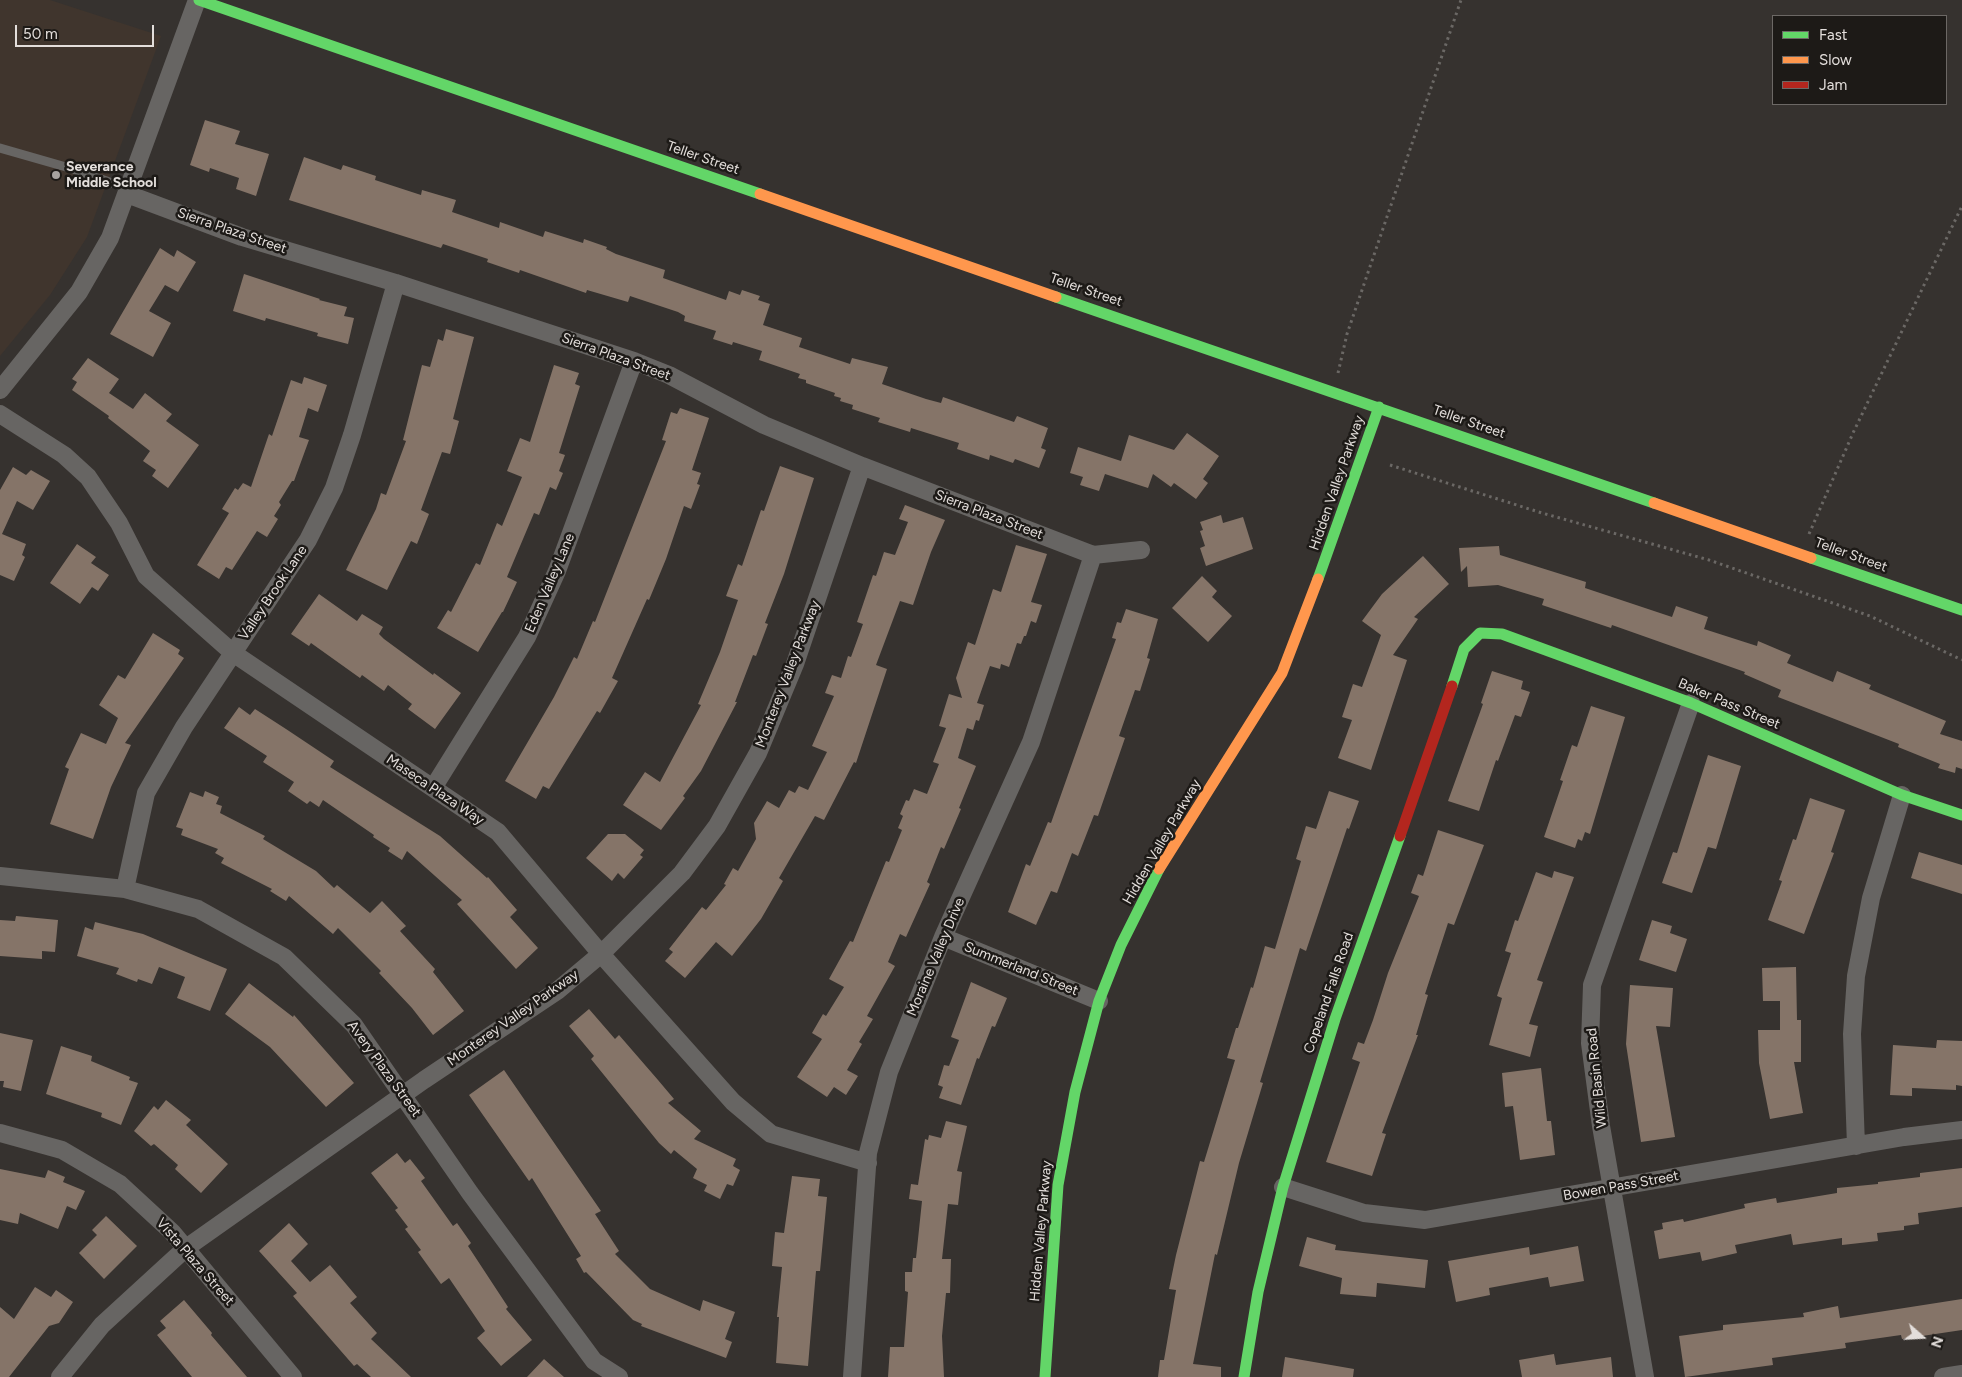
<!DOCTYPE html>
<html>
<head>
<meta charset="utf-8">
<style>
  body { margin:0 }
  #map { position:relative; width:1962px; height:1377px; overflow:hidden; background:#36322f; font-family:Figtree,sans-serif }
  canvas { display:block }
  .legend { position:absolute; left:1772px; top:15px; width:175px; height:90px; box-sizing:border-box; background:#1d1a17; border:1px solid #6c6865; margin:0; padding:6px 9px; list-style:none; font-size:15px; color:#e3dedb }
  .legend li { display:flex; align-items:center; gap:10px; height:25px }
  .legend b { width:25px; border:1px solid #6c6865 }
  .north { position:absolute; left:1897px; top:1312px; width:50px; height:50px; -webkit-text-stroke:4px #1d1a17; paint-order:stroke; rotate:109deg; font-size:14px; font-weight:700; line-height:20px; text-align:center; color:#e3dedb }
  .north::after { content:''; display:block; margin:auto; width:18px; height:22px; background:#e3dedb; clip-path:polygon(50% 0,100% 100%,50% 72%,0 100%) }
  .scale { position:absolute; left:15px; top:25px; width:139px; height:22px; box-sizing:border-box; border:2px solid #e3dedb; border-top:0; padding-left:6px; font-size:15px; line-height:18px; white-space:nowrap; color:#e3dedb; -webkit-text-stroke:4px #1d1a17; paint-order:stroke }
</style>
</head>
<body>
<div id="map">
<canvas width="1962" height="1377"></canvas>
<ul class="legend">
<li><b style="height:6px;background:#63d668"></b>Fast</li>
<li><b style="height:6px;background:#ff974d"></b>Slow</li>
<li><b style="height:6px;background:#b3261e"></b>Jam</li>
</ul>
<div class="north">N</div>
<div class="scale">50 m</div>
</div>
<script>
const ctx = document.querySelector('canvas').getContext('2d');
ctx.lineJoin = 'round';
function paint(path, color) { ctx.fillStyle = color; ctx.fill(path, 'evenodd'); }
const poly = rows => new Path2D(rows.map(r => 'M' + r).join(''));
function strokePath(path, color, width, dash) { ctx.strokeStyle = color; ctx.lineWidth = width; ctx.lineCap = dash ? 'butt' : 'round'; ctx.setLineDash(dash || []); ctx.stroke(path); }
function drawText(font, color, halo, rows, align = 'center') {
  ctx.font = font + ' Figtree,sans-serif'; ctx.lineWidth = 5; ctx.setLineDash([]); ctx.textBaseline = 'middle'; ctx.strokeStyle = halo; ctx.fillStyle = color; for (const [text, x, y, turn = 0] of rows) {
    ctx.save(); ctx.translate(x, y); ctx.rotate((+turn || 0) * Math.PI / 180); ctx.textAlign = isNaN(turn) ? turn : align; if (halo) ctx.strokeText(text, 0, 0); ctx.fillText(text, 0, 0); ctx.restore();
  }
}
paint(poly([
  [0,0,50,0,161,36,87,237,50,295,0,356]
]), '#40352d');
paint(poly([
  [205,120,240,131,235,144,269,154,256,196,236,189,239,178,210,168,209,172,190,165],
  [304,157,341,170,343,165,376,176,375,180,421,195,422,190,456,200,452,212,499,228,500,222,543,237,545,231,583,243,584,239,607,247,606,249,616,254,665,270,663,278,726,300,729,291,740,295,742,290,760,296,758,300,770,304,763,325,802,338,799,347,850,364,852,358,888,367,882,384,926,399,941,403,943,397,1014,422,1017,416,1048,428,1041,448,1046,450,1039,468,1015,459,1013,463,990,455,989,460,957,449,959,443,911,428,910,432,878,422,880,418,852,409,853,405,840,401,841,398,834,396,835,393,806,383,806,380,798,378,800,374,759,360,762,351,733,342,732,345,713,339,716,331,684,321,685,316,678,312,630,296,628,302,587,290,586,293,520,270,519,273,487,262,488,259,443,244,441,248,289,200],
  [160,248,174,257,177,250,196,262,178,292,165,285,149,311,171,323,153,357,110,334],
  [244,274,320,299,319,300,347,307,344,316,354,318,348,344,317,336,318,333,266,318,265,321,233,311],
  [446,329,474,337,453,419,459,421,450,454,442,452,421,510,429,514,417,544,411,541,387,590,346,570,376,509,381,493,386,495,406,441,403,440,422,365,430,367,438,339,443,341],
  [88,358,119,379,109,393,133,409,145,393,172,414,166,421,199,445,168,488,152,476,156,470,143,461,150,451,108,418,109,416,72,390,77,382,72,379],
  [554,365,579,373,575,384,580,386,559,453,565,455,559,471,563,473,556,490,550,487,539,515,534,513,507,577,517,582,503,612,502,612,478,652,437,628,448,610,451,612,476,563,480,565,497,523,502,526,522,477,507,471,520,438,530,442],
  [304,377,327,385,318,412,308,408,299,437,309,440,294,481,292,481,279,502,281,505,274,516,278,519,267,537,257,531,232,570,226,567,219,579,197,565,229,513,222,509,235,488,238,490,243,483,251,487,269,434,272,436,291,380,302,384],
  [680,408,709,418,692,470,701,473,697,484,700,485,691,509,684,506,666,559,649,600,647,599,612,678,618,681,600,713,597,711,549,789,543,786,536,799,505,781,554,697,574,657,577,659,593,621,595,622,666,441,662,440,671,412,677,414],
  [1187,433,1219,456,1203,479,1208,483,1196,499,1174,483,1171,487,1153,474,1148,488,1105,474,1099,491,1080,485,1083,477,1070,473,1078,447,1121,461,1129,435,1174,450],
  [780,466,814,478,784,574,765,623,768,624,756,656,753,655,735,702,737,702,701,771,683,796,685,798,661,830,623,805,645,772,660,782,701,705,698,704,720,652,738,600,726,596,738,564,742,566,761,510,764,511],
  [13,467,26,475,31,470,50,481,33,510,17,501,2,534,26,544,22,555,25,557,14,581,0,575,0,490],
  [905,505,945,520,931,552,913,605,900,601,876,665,887,669,856,763,854,762,824,820,815,816,779,878,783,881,761,919,732,956,716,942,685,978,665,961,673,952,669,949,702,907,706,910,726,885,724,884,733,868,738,871,756,839,754,823,767,801,779,808,789,790,795,793,799,786,808,790,827,752,812,746,834,696,825,693,832,675,841,678,848,656,851,657,863,624,857,622,873,575,876,576,884,552,895,555,908,522,899,519],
  [1221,515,1223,523,1243,517,1253,549,1206,566,1200,548,1205,546,1200,531,1203,530,1200,522],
  [77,544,96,557,91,563,109,575,98,591,92,587,80,604,50,583],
  [1016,545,1047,554,1031,602,1042,605,1036,623,1031,621,1026,636,1024,636,1021,644,1017,643,1009,667,1001,664,1000,669,990,666,977,703,984,705,979,721,976,720,973,730,967,728,958,758,976,766,959,808,961,809,944,849,941,847,927,882,930,884,906,937,900,934,888,962,895,966,867,1016,873,1019,859,1042,862,1044,847,1070,858,1076,846,1095,834,1087,827,1097,797,1077,822,1039,812,1033,823,1014,826,1016,844,987,829,979,850,941,853,942,886,861,889,862,902,830,898,828,903,816,900,814,906,800,909,801,914,789,927,794,939,764,933,762,946,728,939,726,949,694,962,698,956,678,968,642,975,645,993,589,1001,592],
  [1499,546,1500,555,1586,582,1585,588,1672,617,1676,606,1708,617,1704,629,1757,646,1758,641,1791,655,1787,663,1833,682,1837,671,1871,685,1869,689,1946,721,1940,734,1962,741,1962,769,1956,767,1955,773,1938,768,1940,764,1898,747,1899,744,1778,697,1781,690,1744,674,1745,672,1612,625,1611,628,1542,605,1544,599,1498,585,1468,587,1467,566,1461,572,1459,548],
  [1423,556,1449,584,1414,617,1418,619,1393,655,1407,660,1371,770,1338,758,1352,720,1342,717,1353,684,1362,687,1381,635,1362,621,1382,594],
  [1202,576,1217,591,1212,597,1232,616,1208,642,1172,608],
  [319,594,357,621,362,614,383,627,379,634,384,639,433,675,434,673,461,693,435,729,408,709,412,704,388,685,384,691,362,675,360,678,311,643,309,646,291,634],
  [1126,609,1158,619,1147,658,1150,659,1140,691,1135,690,1119,736,1125,738,1098,816,1094,815,1078,856,1072,853,1057,893,1051,891,1036,925,1008,912,1026,864,1030,866,1048,822,1051,823,1116,639,1112,638,1117,622,1121,623],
  [153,633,180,650,178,654,184,658,125,743,131,745,111,787,93,839,50,824,69,769,65,767,81,733,106,744,118,718,99,705,118,675,125,679],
  [1492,671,1523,681,1521,689,1530,692,1521,717,1515,715,1498,761,1496,760,1479,811,1448,801,1483,704,1481,703],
  [1591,706,1625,717,1590,834,1585,832,1582,841,1578,839,1575,848,1544,837,1563,781,1560,780,1572,745,1577,747],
  [239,707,250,715,255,709,286,729,334,761,330,767,440,836,487,878,488,877,517,910,510,917,538,948,516,969,457,904,462,900,407,851,402,860,388,851,390,848,373,837,374,835,323,800,319,807,310,801,307,804,288,791,294,782,263,762,267,756,224,728],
  [1708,755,1741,766,1716,849,1708,847,1692,893,1662,883,1673,852,1677,853],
  [205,791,219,797,216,804,222,806,220,813,265,836,263,839,316,871,334,888,337,885,370,913,382,901,406,926,400,931,435,969,433,972,464,1011,433,1035,412,1008,379,973,381,971,338,928,333,934,289,896,286,901,270,891,272,889,221,863,224,858,215,853,218,849,181,835,183,829,176,827,190,792,203,797],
  [1329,791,1359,801,1349,829,1347,828,1306,951,1300,948,1260,1082,1263,1083,1239,1163,1217,1255,1215,1254,1193,1364,1221,1367,1221,1377,1158,1377,1160,1360,1164,1360,1176,1290,1169,1289,1176,1255,1200,1161,1204,1162,1235,1060,1227,1058,1236,1028,1238,1028,1251,987,1253,988,1265,946,1275,949,1301,861,1296,859,1306,826,1316,829],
  [1810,798,1845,810,1831,852,1834,853,1804,934,1768,920,1782,881,1779,880,1793,839,1796,840],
  [1438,830,1484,845,1454,925,1448,923,1425,994,1428,995,1416,1035,1418,1035,1382,1133,1386,1134,1372,1176,1326,1162,1360,1062,1352,1059,1358,1042,1364,1044,1373,1020,1388,973,1419,896,1411,893,1418,874,1423,876],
  [608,834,625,834,644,850,640,855,643,857,624,879,618,873,612,881,586,858],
  [1919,852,1962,865,1962,894,1911,878],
  [1554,871,1574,877,1537,980,1543,982,1529,1024,1538,1026,1530,1057,1489,1045,1502,998,1497,996,1511,953,1505,951,1515,920,1518,921,1536,872,1552,878],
  [16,916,58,920,55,952,42,951,42,959,0,956,0,920,15,921],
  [1652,920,1672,926,1670,933,1687,939,1676,972,1639,960],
  [95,922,143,934,227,969,210,1011,177,998,185,977,159,967,152,984,138,979,137,982,116,974,119,968,77,956,85,927,93,930],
  [1796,967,1797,1020,1801,1020,1801,1062,1794,1062,1803,1113,1770,1119,1759,1063,1758,1030,1780,1030,1780,1001,1763,1001,1762,968],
  [971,982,1007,998,995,1027,992,1026,979,1059,977,1058,961,1105,939,1098,943,1087,938,1085,944,1065,949,1066,959,1040,951,1037],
  [249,983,293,1017,294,1015,354,1083,326,1107,270,1047,225,1014],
  [1630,985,1673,988,1670,1027,1656,1026,1675,1137,1641,1142,1626,1044],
  [589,1009,615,1039,619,1035,658,1080,674,1099,668,1103,701,1131,694,1139,736,1159,733,1166,740,1170,733,1186,727,1184,720,1199,704,1191,707,1185,693,1178,697,1169,674,1150,671,1154,659,1143,591,1059,594,1056,569,1026],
  [0,1033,33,1040,21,1091,3,1087,4,1081,0,1081],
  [1937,1040,1962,1041,1962,1086,1956,1085,1956,1090,1912,1088,1912,1096,1890,1095,1893,1045,1936,1048],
  [61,1046,92,1056,91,1061,130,1077,129,1080,138,1083,121,1125,101,1117,102,1113,46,1094],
  [1541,1068,1547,1121,1551,1121,1555,1155,1520,1160,1513,1106,1505,1107,1502,1073],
  [504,1070,601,1211,595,1214,619,1251,615,1254,650,1289,700,1311,703,1300,735,1312,725,1339,732,1342,726,1358,641,1326,642,1324,633,1320,586,1272,584,1273,576,1259,581,1256,532,1178,529,1181,469,1095],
  [166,1100,191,1120,186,1125,228,1164,201,1193,175,1169,178,1165,154,1144,151,1146,134,1131,154,1106,158,1110],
  [946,1121,967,1126,957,1171,962,1172,958,1205,948,1204,942,1259,951,1259,950,1293,946,1293,942,1336,944,1377,888,1377,890,1347,904,1347,908,1292,905,1291,905,1272,912,1272,913,1258,916,1258,922,1201,909,1199,911,1184,918,1185,925,1139,928,1140,929,1135,941,1138],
  [397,1153,405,1163,410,1159,425,1178,421,1181,453,1226,457,1223,471,1243,468,1246,508,1307,506,1309,532,1340,501,1366,477,1338,485,1331,449,1278,441,1284,418,1252,421,1250,405,1229,408,1227,395,1210,398,1208,371,1173],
  [1962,1168,1962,1207,1918,1213,1919,1224,1904,1226,1904,1230,1877,1233,1878,1241,1842,1245,1842,1238,1793,1245,1791,1234,1735,1245,1737,1253,1702,1261,1700,1252,1659,1259,1654,1231,1663,1229,1662,1223,1683,1219,1684,1222,1745,1208,1744,1204,1776,1198,1777,1203,1837,1193,1837,1188,1878,1184,1878,1182,1920,1177,1920,1173],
  [0,1169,45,1178,48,1170,65,1177,63,1182,85,1191,76,1210,67,1206,58,1229,20,1213,18,1224,0,1220],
  [792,1176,820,1179,818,1196,827,1197,820,1271,816,1271,808,1366,776,1363,779,1317,777,1317,782,1267,772,1266,775,1232,784,1233],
  [106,1216,137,1246,104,1279,79,1253,97,1235,92,1230],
  [289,1223,308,1244,291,1261,310,1282,330,1265,357,1297,350,1303,377,1333,371,1339,411,1377,371,1377,357,1364,354,1366,293,1296,297,1293,259,1251],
  [1307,1237,1336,1245,1335,1250,1428,1260,1425,1288,1377,1283,1376,1297,1340,1294,1342,1278,1299,1266],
  [1578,1246,1584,1281,1550,1287,1548,1277,1489,1288,1490,1295,1456,1302,1448,1261,1529,1247,1530,1255],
  [35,1287,51,1297,56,1290,73,1302,59,1323,49,1326,9,1377,0,1377,0,1307,14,1319],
  [1962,1299,1962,1330,1902,1339,1901,1335,1845,1343,1846,1348,1772,1358,1773,1365,1685,1377,1679,1336,1723,1330,1723,1325,1804,1317,1803,1313,1838,1306,1840,1318],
  [184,1300,212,1333,211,1335,247,1377,192,1377,157,1335,166,1328,160,1321],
  [1554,1354,1556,1365,1611,1357,1613,1377,1522,1377,1519,1360],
  [1285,1357,1354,1369,1353,1377,1282,1377],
  [544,1359,564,1377,527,1377]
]), '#857468');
strokePath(poly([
  [1338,373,1347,334,1461,0],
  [1390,465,1542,513,1709,560,1870,616,1962,660],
  [1809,534,1853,433,1962,206]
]), '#6b6865', 3, [2.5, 4]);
strokePath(poly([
  [0,148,73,169,129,189]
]), '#676563', 9);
strokePath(poly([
  [127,194,242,237,396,283,634,361,669,375,764,425,862,466,1093,555,1141,550],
  [0,390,79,292,110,238,197,0],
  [0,414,64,455,88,477,119,523,146,576,233,653,498,832,601,954,733,1102,771,1134,868,1163],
  [433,788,527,637,557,571,634,361],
  [0,876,125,889,198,909,284,957,354,1025,470,1193,594,1361,619,1377],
  [125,889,146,793,184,727,308,540,334,488,352,435,396,283],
  [943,937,1099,1001],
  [0,1133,62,1150,120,1184,172,1232,293,1377],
  [1856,1146,1852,1034,1856,976,1871,898,1902,795],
  [1283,1187,1364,1213,1425,1220,1904,1137,1962,1130],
  [60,1377,102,1325,186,1248,424,1080,557,991,601,954,682,873,717,826,758,753,795,664,862,466],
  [852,1377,868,1153,889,1072,943,937,1031,742,1093,555],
  [1645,1377,1601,1126,1590,1043,1592,985,1691,703],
  [1943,1377,1962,1374]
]), '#676563', 18);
strokePath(poly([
  [199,0,760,194],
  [1056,297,1654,503],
  [1811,558,1962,610],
  [1318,579,1379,407],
  [1452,686,1464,649,1480,633,1502,634,1691,703,1902,795,1962,815],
  [1045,1377,1058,1185,1075,1092,1099,1001,1121,945,1159,869],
  [1244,1377,1258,1292,1283,1187,1335,1019,1400,836]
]), '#63d668', 11);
strokePath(poly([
  [760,194,1056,297],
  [1654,503,1811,558],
  [1159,869,1282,673,1318,579]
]), '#ff974d', 11);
strokePath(poly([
  [1400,836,1452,686]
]), '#b3261e', 11);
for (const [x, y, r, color] of [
  [56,175,5,"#a6a29f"]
]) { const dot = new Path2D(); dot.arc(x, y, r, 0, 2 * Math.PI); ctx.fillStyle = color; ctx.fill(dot); strokePath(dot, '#1d1a17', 2); }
drawText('14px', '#e3dedb', '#1d1a17', [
  ["Teller Street",703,158,19],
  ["Sierra Plaza Street",232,231,19],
  ["Teller Street",1086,290,19],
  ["Sierra Plaza Street",616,357,20],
  ["Teller Street",1469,422,19],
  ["Hidden Valley Parkway",1337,483,-71],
  ["Sierra Plaza Street",989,515,21],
  ["Teller Street",1851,555,20],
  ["Eden Valley Lane",550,583,-67],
  ["Valley Brook Lane",273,593,-56],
  ["Monterey Valley Parkway",788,674,-69],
  ["Baker Pass Street",1729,704,23],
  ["Maseca Plaza Way",435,790,34],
  ["Hidden Valley Parkway",1162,842,-60],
  ["Moraine Valley Drive",936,957,-67],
  ["Summerland Street",1021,969,22],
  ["Copeland Falls Road",1329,993,-71],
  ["Monterey Valley Parkway",513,1018,-35],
  ["Avery Plaza Street",384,1069,54],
  ["Wild Basin Road",1597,1078,-96],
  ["Bowen Pass Street",1621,1186,-10],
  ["Hidden Valley Parkway",1041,1231,-85],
  ["Vista Plaza Street",195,1262,49]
]);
drawText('bold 14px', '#e3dedb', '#1d1a17', [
  ["Severance",66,167],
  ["Middle School",66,183]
], 'left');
</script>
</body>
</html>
